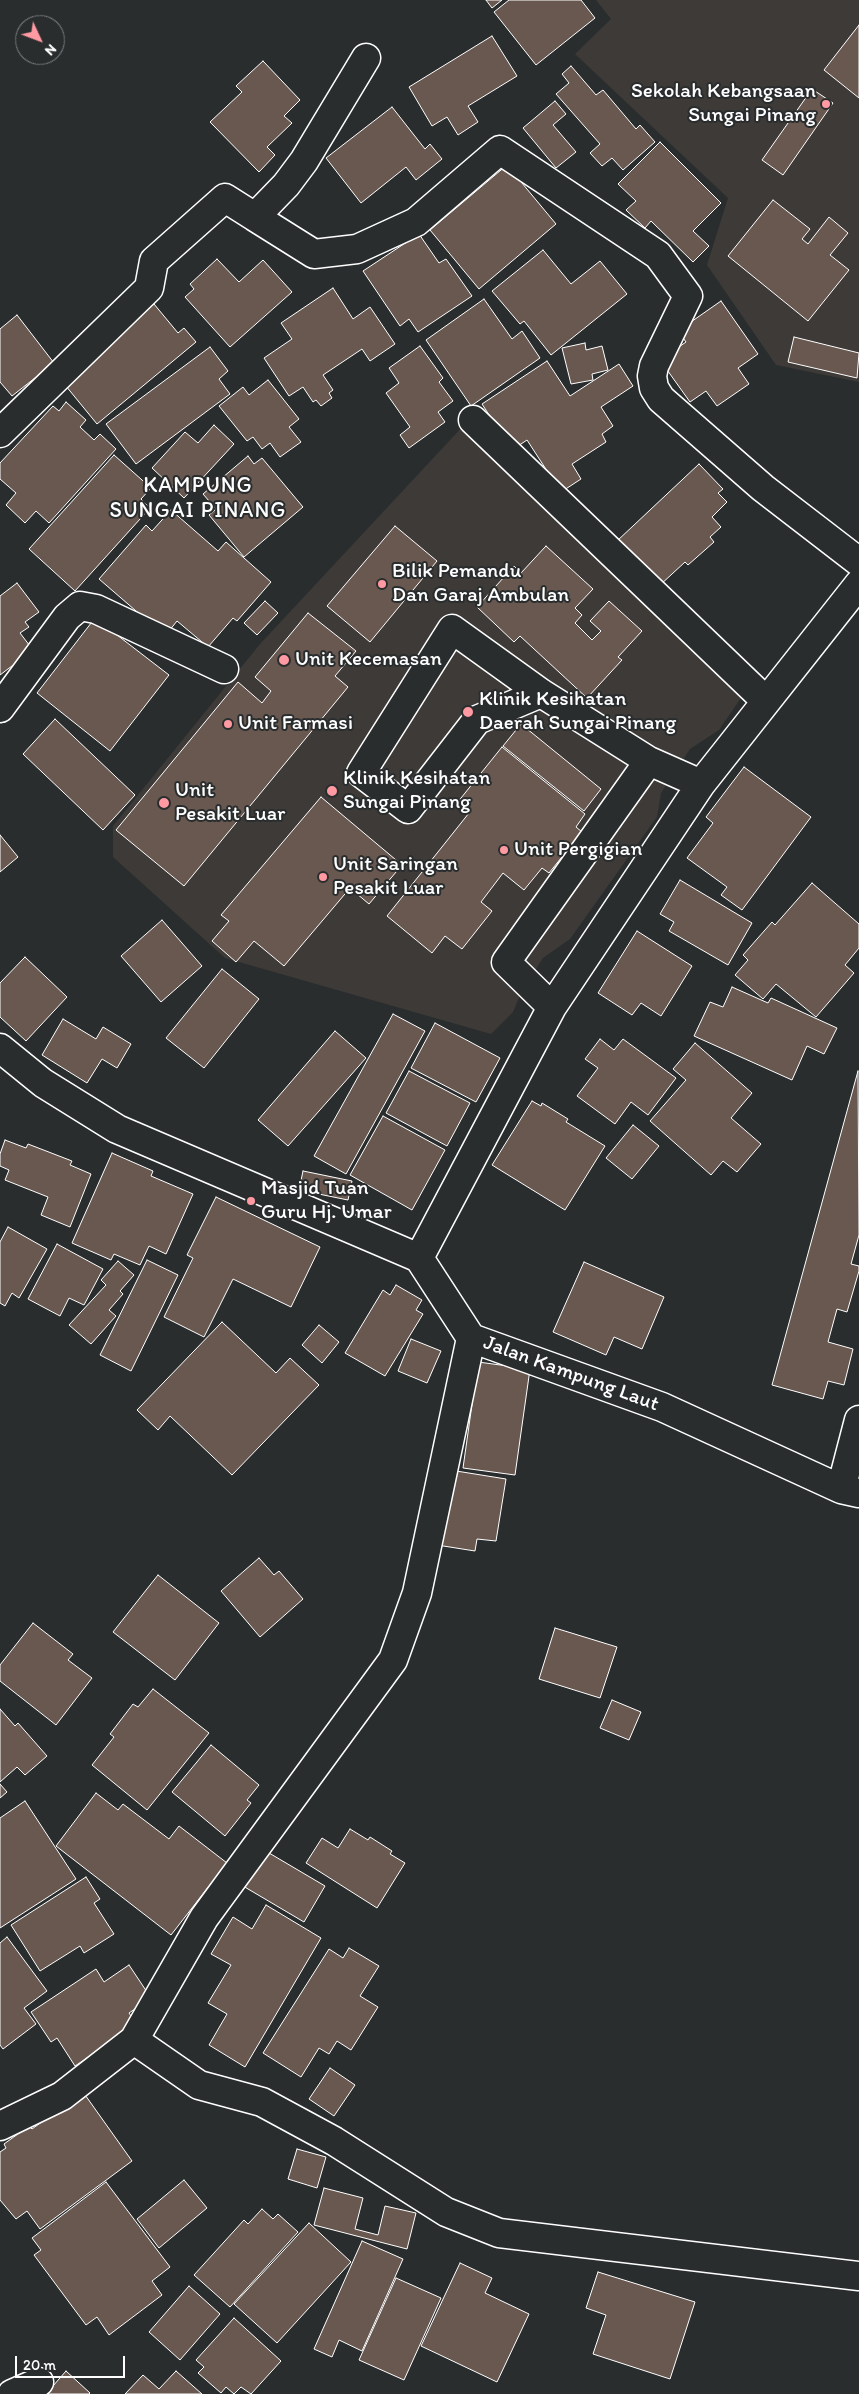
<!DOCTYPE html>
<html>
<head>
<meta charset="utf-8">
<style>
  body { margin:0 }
  #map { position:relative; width:859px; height:2394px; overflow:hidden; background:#2a2d2e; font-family:Itim,sans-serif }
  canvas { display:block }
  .north { position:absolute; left:15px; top:15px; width:50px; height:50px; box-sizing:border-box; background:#2a2d2e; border:1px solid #7f8182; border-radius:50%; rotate:133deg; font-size:14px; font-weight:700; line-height:20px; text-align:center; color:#fff }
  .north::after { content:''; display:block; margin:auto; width:18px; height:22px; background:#ff9aa2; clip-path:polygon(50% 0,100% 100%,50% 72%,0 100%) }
  .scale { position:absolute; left:15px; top:2356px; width:110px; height:22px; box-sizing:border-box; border:2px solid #fff; border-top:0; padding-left:6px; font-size:15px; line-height:18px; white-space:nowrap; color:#fff; -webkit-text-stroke:4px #2a2d2e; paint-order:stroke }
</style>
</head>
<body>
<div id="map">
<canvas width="859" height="2394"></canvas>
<div class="north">N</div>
<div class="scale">20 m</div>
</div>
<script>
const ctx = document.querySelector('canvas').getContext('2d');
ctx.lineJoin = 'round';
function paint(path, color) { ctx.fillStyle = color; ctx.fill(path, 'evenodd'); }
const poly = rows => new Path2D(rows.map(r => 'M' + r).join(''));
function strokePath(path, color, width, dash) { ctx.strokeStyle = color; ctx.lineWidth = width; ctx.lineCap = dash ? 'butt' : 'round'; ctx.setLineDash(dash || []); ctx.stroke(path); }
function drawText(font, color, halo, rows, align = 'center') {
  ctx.font = font + ' Itim,sans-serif'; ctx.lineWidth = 4; ctx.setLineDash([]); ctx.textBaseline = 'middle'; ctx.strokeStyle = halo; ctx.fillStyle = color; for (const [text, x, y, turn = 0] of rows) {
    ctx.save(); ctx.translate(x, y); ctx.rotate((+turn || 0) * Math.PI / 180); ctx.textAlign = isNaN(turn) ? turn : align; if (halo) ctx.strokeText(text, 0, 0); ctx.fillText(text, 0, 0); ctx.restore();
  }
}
paint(poly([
  [596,0,859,0,859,382,776,365,707,265,728,198,575,54,611,19],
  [465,424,743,695,719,730,690,749,661,793,657,817,570,939,543,958,521,993,513,1012,491,1034,225,958,113,857,113,826,260,644]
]), '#3d3a38');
const building = poly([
  [486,0,502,0,492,8,486,0],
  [509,0,581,0,595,18,536,65,494,12,509,0],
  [859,25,859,98,824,70,859,25],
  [492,36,517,76,468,106,478,122,458,135,447,117,432,126,409,87,492,36],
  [263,61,300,100,284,116,292,123,267,147,275,155,259,172,210,122,242,92,236,86,263,61],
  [571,66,596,95,603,90,636,129,640,125,655,142,623,170,612,158,602,166,590,153,600,144,556,94,569,83,562,74,571,66],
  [812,89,833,103,783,175,762,160,812,89],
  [555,101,566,114,553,125,576,152,556,168,523,128,555,101],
  [392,107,425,149,430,144,442,159,416,180,406,167,361,203,326,158,392,107],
  [660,142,721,203,693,231,709,246,693,262,651,221,645,228,626,210,636,201,618,184,660,142],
  [507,165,556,224,479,289,430,230,507,165],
  [773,200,810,229,802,239,808,244,829,217,848,233,830,255,849,270,808,321,728,256,773,200],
  [419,234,439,263,446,259,472,296,418,332,409,319,400,326,363,271,419,234],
  [543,250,571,284,600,261,627,294,551,355,524,321,520,324,492,291,543,250],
  [217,259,239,282,263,260,292,292,230,347,185,297,194,289,190,284,217,259],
  [333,288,353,319,370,307,395,344,370,361,362,349,323,375,333,390,329,393,332,398,321,406,316,400,313,402,303,387,289,396,264,358,292,339,281,323,333,288],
  [484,299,512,339,522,331,540,358,471,406,426,340,484,299],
  [721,301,758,354,738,368,749,384,717,406,706,391,690,402,660,360,686,342,678,331,721,301],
  [154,304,178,333,184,328,196,342,97,424,61,380,154,304],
  [17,315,54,363,12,396,0,382,0,329,17,315],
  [794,337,859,353,857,378,788,362,794,337],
  [585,343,586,350,602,346,608,370,592,374,593,380,571,384,562,348,585,343],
  [420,346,443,378,439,382,453,401,438,412,445,422,409,448,400,435,410,427,386,393,399,383,389,368,420,346],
  [210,347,228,371,219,379,230,394,136,464,106,424,210,347],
  [547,361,570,396,619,364,633,386,601,407,613,426,602,434,606,442,572,464,581,479,558,494,551,477,527,440,512,450,482,404,547,361],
  [268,380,299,419,289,427,301,442,280,457,270,443,262,449,253,437,247,441,219,406,243,387,249,395,268,380],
  [66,402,86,420,80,427,94,440,100,434,116,449,49,523,36,511,25,523,6,505,16,493,0,479,0,463,53,406,59,411,66,402],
  [214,425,234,444,184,498,152,468,185,432,198,443,214,425],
  [114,455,151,488,141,499,150,508,75,591,29,549,114,455],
  [248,456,254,464,262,458,303,507,244,557,209,515,216,509,203,494,248,456],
  [699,464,723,489,718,493,727,502,712,517,721,527,710,537,714,542,688,565,685,562,659,586,617,541,699,464],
  [171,510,218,551,226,542,271,582,237,621,233,618,208,647,177,621,165,636,99,579,146,525,152,531,171,510],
  [395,526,437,561,370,642,327,606,395,526],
  [546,546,593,589,575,608,582,615,575,623,592,640,601,631,590,621,609,601,642,631,618,657,622,660,587,698,520,636,514,642,477,607,514,566,521,573,546,546],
  [17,583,39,612,25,622,29,627,20,633,33,650,0,675,0,596,17,583],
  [265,601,278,613,257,635,244,623,265,601],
  [308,613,356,651,335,676,348,687,184,886,116,830,238,682,262,703,271,691,255,677,308,613],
  [95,618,169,675,110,751,37,693,95,618],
  [55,719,135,795,103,830,23,754,55,719],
  [521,724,601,789,584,811,503,746,521,724],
  [502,747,585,814,576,827,582,832,549,873,542,868,524,890,503,873,481,902,492,911,462,949,445,936,432,953,387,916,469,813,457,803,502,747],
  [744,767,811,817,742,910,721,895,727,887,687,858,713,823,706,817,744,767],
  [321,797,402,865,369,904,350,888,284,966,254,941,236,962,212,941,229,921,221,915,321,797],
  [0,835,18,857,0,872,0,835],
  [680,880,752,923,728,965,669,931,674,922,660,914,680,880],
  [812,883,859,924,859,948,845,965,854,973,816,1017,776,984,763,999,735,975,748,960,743,955,772,922,775,925,812,883],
  [162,920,202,966,161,1002,121,956,162,920],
  [637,931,692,966,661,1016,641,1003,632,1015,598,993,637,931],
  [25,957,67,997,26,1041,0,1017,0,983,25,957],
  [222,969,259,999,204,1068,166,1038,222,969],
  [732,987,768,1003,771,998,837,1028,824,1054,807,1046,792,1080,694,1036,710,1002,723,1007,732,987],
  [393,1014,425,1031,346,1174,314,1156,393,1014],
  [63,1019,96,1039,103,1027,131,1044,117,1068,102,1059,87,1083,42,1055,63,1019],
  [435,1023,500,1058,476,1102,411,1068,435,1023],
  [335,1031,366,1058,288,1146,258,1120,335,1031],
  [600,1039,614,1050,623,1039,676,1078,648,1115,631,1102,615,1124,577,1096,598,1068,585,1059,600,1039],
  [695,1043,752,1093,731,1118,761,1144,737,1172,723,1161,711,1175,650,1121,686,1080,673,1069,695,1043],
  [409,1071,470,1103,447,1146,386,1113,409,1071],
  [858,1071,859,1235,851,1264,859,1266,859,1271,847,1312,837,1309,828,1342,853,1349,844,1385,828,1381,823,1399,772,1385,858,1071],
  [532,1101,541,1106,542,1103,568,1119,566,1122,605,1146,565,1210,492,1165,532,1101],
  [383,1116,445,1150,412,1210,350,1175,383,1116],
  [633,1125,659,1146,632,1179,606,1158,633,1125],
  [5,1140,26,1148,28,1144,72,1161,70,1165,91,1174,70,1227,41,1215,48,1197,5,1180,9,1170,0,1166,0,1154,5,1140],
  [112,1153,153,1171,151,1176,193,1194,166,1254,149,1246,140,1265,114,1254,111,1260,72,1243,112,1153],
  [303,1171,352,1181,348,1200,299,1190,303,1171],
  [216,1197,320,1247,291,1307,233,1279,204,1337,164,1317,193,1258,187,1255,216,1197],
  [8,1227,47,1249,19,1298,12,1293,5,1306,0,1303,0,1242,8,1227],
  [57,1244,103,1269,84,1305,69,1298,60,1316,28,1299,57,1244],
  [147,1260,178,1275,131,1371,100,1355,147,1260],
  [118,1261,134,1275,120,1291,123,1294,109,1310,116,1316,91,1344,69,1325,106,1285,101,1280,118,1261],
  [584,1262,664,1297,642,1349,614,1337,606,1355,553,1332,584,1262],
  [396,1285,422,1300,416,1310,423,1314,385,1376,345,1353,383,1290,390,1295,396,1285],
  [222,1322,276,1373,290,1358,319,1385,232,1475,170,1416,158,1430,137,1410,222,1322],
  [319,1325,339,1342,322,1363,302,1345,319,1325],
  [411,1339,441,1351,427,1383,398,1371,411,1339],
  [478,1362,530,1369,515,1475,463,1468,478,1362],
  [450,1470,506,1479,496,1541,477,1539,475,1551,437,1545,450,1470],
  [259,1558,274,1575,279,1571,303,1599,260,1637,221,1591,259,1558],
  [158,1575,219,1623,175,1680,113,1632,158,1575],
  [33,1623,73,1654,68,1660,92,1678,56,1725,0,1681,0,1665,33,1623],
  [555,1628,617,1647,600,1698,539,1679,555,1628],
  [153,1689,209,1733,147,1810,92,1765,114,1737,110,1734,133,1704,138,1707,153,1689],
  [612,1700,641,1712,629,1740,600,1728,612,1700],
  [0,1709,15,1726,18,1723,47,1756,25,1775,17,1767,0,1782,0,1709],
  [211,1745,259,1785,247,1800,251,1803,225,1836,172,1792,211,1745],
  [0,1784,7,1792,0,1798,0,1784],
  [96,1793,118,1810,123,1804,169,1839,179,1826,227,1863,171,1935,56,1846,96,1793],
  [25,1801,76,1879,0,1928,0,1818,25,1801],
  [350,1829,368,1840,370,1837,392,1851,390,1854,405,1863,377,1908,306,1863,322,1838,338,1848,350,1829],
  [264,1850,325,1886,304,1922,243,1886,264,1850],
  [86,1877,100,1899,94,1903,114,1934,84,1953,80,1946,40,1971,11,1925,86,1877],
  [266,1905,321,1938,245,2067,209,2045,227,2014,208,2003,231,1965,211,1954,233,1917,252,1929,266,1905],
  [7,1937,47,1991,24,2008,36,2024,3,2049,0,2045,0,1943,7,1937],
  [349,1948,379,1966,360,1996,378,2007,351,2050,337,2041,329,2054,319,2048,301,2077,263,2053,329,1949,343,1958,349,1948],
  [129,1965,151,1998,129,2013,137,2025,75,2066,57,2038,51,2042,31,2012,96,1969,104,1982,129,1965],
  [330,2068,355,2085,334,2116,309,2099,330,2068],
  [83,2092,132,2161,40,2229,27,2211,16,2219,0,2200,0,2152,6,2148,4,2144,29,2126,32,2129,83,2092],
  [297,2149,326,2157,317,2188,288,2179,297,2149],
  [184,2180,207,2208,159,2248,137,2219,184,2180],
  [106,2182,170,2267,152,2281,162,2295,109,2335,97,2317,86,2325,34,2255,41,2250,32,2238,106,2182],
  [324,2188,363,2198,355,2229,378,2235,385,2206,416,2213,407,2249,314,2225,324,2188],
  [262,2209,273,2219,278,2214,298,2232,230,2307,194,2275,244,2220,248,2224,262,2209],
  [309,2223,351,2262,277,2343,234,2304,309,2223],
  [362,2241,403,2259,362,2351,339,2340,332,2357,314,2349,362,2241],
  [460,2263,492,2278,485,2293,529,2314,497,2382,421,2346,460,2263],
  [598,2272,695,2302,670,2379,593,2354,606,2315,586,2308,598,2272],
  [396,2278,441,2298,404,2380,359,2360,396,2278],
  [189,2286,220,2314,180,2360,149,2332,189,2286],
  [234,2318,281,2361,251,2394,241,2387,234,2394,226,2387,221,2393,198,2373,204,2367,196,2360,234,2318],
  [66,2371,90,2393,89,2394,46,2394,66,2371],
  [176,2371,202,2394,125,2394,143,2375,159,2389,176,2371]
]);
paint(building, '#685850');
strokePath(building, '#fff', 1);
const minor = poly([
  [255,217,314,254,357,249,416,222,500,150,658,255,688,296,654,366,652,376,654,388,661,399,763,488,859,562],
  [473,420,766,701],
  [0,433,149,288,154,261,225,198,255,217,286,185,304,161,366,58],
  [541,693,477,720,408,809,361,773,452,629,541,693,649,761,701,784],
  [0,708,67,617,80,606,96,609,224,669],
  [552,1007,506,962,649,761],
  [0,1048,43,1083,117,1129,419,1258,471,1338,662,1407,841,1489,859,1493],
  [419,1258,552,1007,701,784,859,584],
  [841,1489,859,1420],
  [134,2040,199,2085,262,2102,334,2141,446,2212,499,2233,859,2276],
  [0,2126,62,2096,134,2040,204,1918,393,1660,417,1593,471,1338],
  [12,2394,39,2382]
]);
strokePath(minor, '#fff', 31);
strokePath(minor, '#2a2d2e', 28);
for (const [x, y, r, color] of [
  [826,104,5,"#ff9aa2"],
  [382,584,5,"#ff9aa2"],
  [284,660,6,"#ff9aa2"],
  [468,712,6,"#ff9aa2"],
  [228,724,5,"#ff9aa2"],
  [332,791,6,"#ff9aa2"],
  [164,803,6,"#ff9aa2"],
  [504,850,5,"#ff9aa2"],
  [323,877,5,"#ff9aa2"],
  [251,1201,5,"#ff9aa2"]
]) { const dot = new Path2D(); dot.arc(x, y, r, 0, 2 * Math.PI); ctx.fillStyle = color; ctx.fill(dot); strokePath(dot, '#2a2d2e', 2); }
drawText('21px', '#fff', '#2a2d2e', [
  ["Sekolah Kebangsaan",816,92,"right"],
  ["Sungai Pinang",816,116,"right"],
  ["Bilik Pemandu",392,572],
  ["Dan Garaj Ambulan",392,596],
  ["Unit Kecemasan",295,660],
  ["Klinik Kesihatan",479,700],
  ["Daerah Sungai Pinang",479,724],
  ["Unit Farmasi",238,724],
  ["Klinik Kesihatan",343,779],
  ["Sungai Pinang",343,803],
  ["Unit",175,791],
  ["Pesakit Luar",175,815],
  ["Unit Pergigian",514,850],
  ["Unit Saringan",333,865],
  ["Pesakit Luar",333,889],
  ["Masjid Tuan",261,1189],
  ["Guru Hj. Umar",261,1213]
], 'left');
drawText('21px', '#fff', '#2a2d2e', [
  ["Jalan Kampung Laut",571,1374,20]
]);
ctx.letterSpacing = '1px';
drawText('22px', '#fff', '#2a2d2e', [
  ["KAMPUNG",198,486],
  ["SUNGAI PINANG",198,511]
]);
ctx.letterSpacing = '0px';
</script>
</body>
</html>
